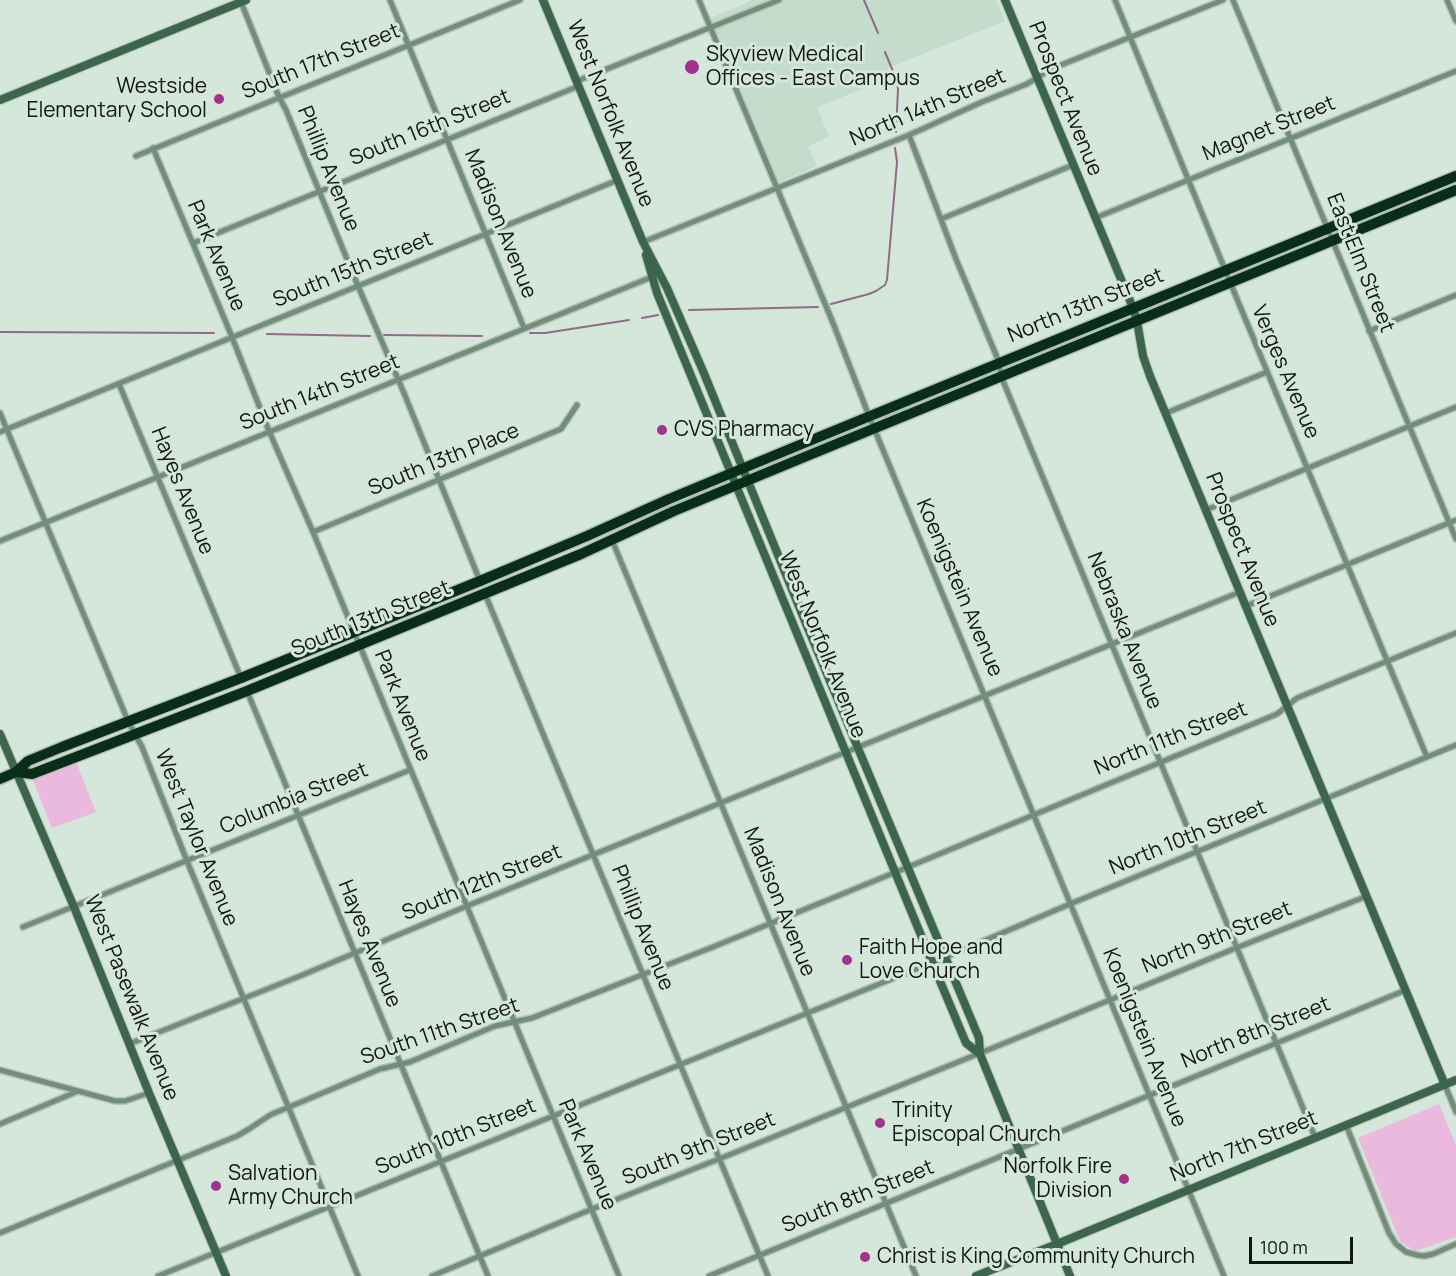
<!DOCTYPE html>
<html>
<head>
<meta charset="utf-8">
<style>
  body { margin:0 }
  #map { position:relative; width:1456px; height:1276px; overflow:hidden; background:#d5e6db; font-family:Manrope,sans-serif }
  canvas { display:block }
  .scale { position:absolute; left:1249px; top:1237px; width:104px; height:27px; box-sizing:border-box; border:3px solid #101612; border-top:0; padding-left:8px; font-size:18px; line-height:21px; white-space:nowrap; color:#101612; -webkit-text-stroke:4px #d5e6db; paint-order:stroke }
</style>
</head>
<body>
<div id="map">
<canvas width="1456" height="1276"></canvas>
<div class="scale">100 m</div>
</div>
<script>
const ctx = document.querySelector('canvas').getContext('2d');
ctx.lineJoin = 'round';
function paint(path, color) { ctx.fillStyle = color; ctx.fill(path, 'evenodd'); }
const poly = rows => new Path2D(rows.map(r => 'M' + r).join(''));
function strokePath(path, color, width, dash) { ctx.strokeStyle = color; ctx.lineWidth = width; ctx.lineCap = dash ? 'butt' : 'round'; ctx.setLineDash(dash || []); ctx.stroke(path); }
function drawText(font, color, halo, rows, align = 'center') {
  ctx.font = font + ' Manrope,sans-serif'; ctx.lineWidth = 6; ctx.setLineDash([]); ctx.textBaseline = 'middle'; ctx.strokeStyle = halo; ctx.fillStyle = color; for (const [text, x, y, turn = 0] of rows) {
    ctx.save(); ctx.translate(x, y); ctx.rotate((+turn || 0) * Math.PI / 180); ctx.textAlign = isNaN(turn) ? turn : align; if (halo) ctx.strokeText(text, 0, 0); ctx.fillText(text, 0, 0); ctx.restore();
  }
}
paint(poly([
  [753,0,996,0,1005,21,888,68,892,77,817,107,829,137,808,146,817,166,779,182,711,18]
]), '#c4dccb');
paint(poly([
  [75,759,96,812,52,828,33,780,34,777],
  [1439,1104,1456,1145,1456,1237,1415,1251,1400,1241,1358,1138]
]), '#eab9dd');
strokePath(poly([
  [864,0,878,33],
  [885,52,897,81,898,89,896,132],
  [831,304,869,294,876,291,885,285,887,280,897,162,895,148],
  [689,310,818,307],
  [642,318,658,315],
  [0,332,214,333],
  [530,333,545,333,629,320],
  [267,334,370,336],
  [383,335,482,336]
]), '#936a88', 2);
const street = poly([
  [390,0,524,328],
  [699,0,833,323,869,416,1224,1276],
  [1115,0,1230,282,1427,757],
  [1233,0,1456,539],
  [1447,0,1456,21],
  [241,2,279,97,286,110,358,286,404,393,480,581],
  [577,81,779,0],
  [909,135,956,259,999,362,1001,376,1315,1137],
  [153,148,232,337,269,431,313,532,619,1276],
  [136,156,520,0],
  [1095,218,1456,71],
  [941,219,1073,165],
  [643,242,909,135,982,102,1027,84,1051,69,1223,0],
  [193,243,579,86],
  [1369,331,1456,295],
  [119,384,241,678],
  [0,413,128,721,142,747,187,861,358,1276],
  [1166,413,1267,372],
  [0,432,618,180],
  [1206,510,1456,407],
  [313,532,561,429,577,405],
  [612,540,916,1276],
  [0,541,652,277],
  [485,594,768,1276],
  [1246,606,1456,520],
  [247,691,488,1276],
  [23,927,410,770],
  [129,1044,300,976,467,906,1240,592],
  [0,1070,115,1101,125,1101,149,1093],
  [1445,1085,1456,1112],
  [0,1124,76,1092],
  [1346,1125,1389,1233,1396,1244,1406,1252,1417,1255,1424,1256,1433,1254,1456,1244],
  [0,1233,237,1136,249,1129,270,1115,380,1069,410,1062,495,1026,532,1018,713,947,896,872,1277,714,1297,698,1456,633],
  [158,1276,946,957,1070,904,1456,745],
  [432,1276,592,1209,719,1159,1032,1032,1236,948,1367,896],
  [709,1276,1406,990]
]);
const secondary = poly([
  [543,0,643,242,667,288,703,371,807,626,979,1038,980,1054,1070,1276],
  [1005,0,1133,308,1137,321,1143,356,1150,376,1445,1085],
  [0,100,246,0],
  [646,255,657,293,932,962,966,1043,980,1054],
  [0,734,74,907,149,1093,226,1276],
  [976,1276,1057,1244,1456,1080]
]);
const highway = poly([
  [16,772,32,774,247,691,581,554,674,511,807,456,1456,190],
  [0,779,16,772,28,761,62,747,241,678,480,581,587,536,669,499,797,446,1456,176]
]);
strokePath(street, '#b2c1b7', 8);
strokePath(secondary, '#b2c1b7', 10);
strokePath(highway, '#b2c1b7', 13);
strokePath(street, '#728e7b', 5);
strokePath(secondary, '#3c664c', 8);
strokePath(highway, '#082e19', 10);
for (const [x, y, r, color] of [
  [692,67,8,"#a3328e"],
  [219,99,6,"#a3328e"],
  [662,430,6,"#a3328e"],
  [847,960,6,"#a3328e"],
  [880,1123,6,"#a3328e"],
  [1124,1179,6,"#a3328e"],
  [216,1186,6,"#a3328e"],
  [865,1257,6,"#a3328e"]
]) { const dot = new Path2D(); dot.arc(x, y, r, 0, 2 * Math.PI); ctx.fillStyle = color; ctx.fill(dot); strokePath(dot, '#d5e6db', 2); }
drawText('21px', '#101612', '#d5e6db', [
  ["Skyview Medical",706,55],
  ["Offices - East Campus",706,79],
  ["Westside",207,87,"right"],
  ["Elementary School",207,111,"right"],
  ["CVS Pharmacy",674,430],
  ["Faith Hope and",859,948],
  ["Love Church",859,972],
  ["Trinity",892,1111],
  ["Episcopal Church",892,1135],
  ["Norfolk Fire",1112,1167,"right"],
  ["Division",1112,1191,"right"],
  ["Salvation",228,1174],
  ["Army Church",228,1198],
  ["Christ is King Community Church",877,1257]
], 'left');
drawText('21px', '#101612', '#d5e6db', [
  ["South 17th Street",321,62,-22],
  ["Prospect Avenue",1065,99,68],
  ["North 14th Street",928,108,-23],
  ["West Norfolk Avenue",610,114,68],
  ["South 16th Street",430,128,-22],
  ["Magnet Street",1269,129,-22],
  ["Phillip Avenue",328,169,68],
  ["Madison Avenue",500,224,68],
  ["Park Avenue",216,256,67],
  ["East Elm Street",1360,263,68],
  ["South 15th Street",353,270,-22],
  ["North 13th Street",1086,306,-22],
  ["Verges Avenue",1285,372,67],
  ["South 14th Street",320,393,-22],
  ["South 13th Place",444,460,-22],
  ["Hayes Avenue",182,491,68],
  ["Prospect Avenue",1242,550,68],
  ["Koenigstein Avenue",959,588,67],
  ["South 13th Street",371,619,-22],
  ["Nebraska Avenue",1124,631,68],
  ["West Norfolk Avenue",822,645,68],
  ["Park Avenue",402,706,68],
  ["North 11th Street",1171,739,-22],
  ["Columbia Street",294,799,-22],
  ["West Taylor Avenue",196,838,68],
  ["North 10th Street",1188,838,-22],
  ["South 12th Street",482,883,-22],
  ["Madison Avenue",779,902,68],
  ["Phillip Avenue",642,928,68],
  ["North 9th Street",1217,938,-22],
  ["Hayes Avenue",369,944,68],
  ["West Pasewalk Avenue",131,998,68],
  ["South 11th Street",440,1032,-19],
  ["North 8th Street",1256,1033,-22],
  ["Koenigstein Avenue",1144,1038,68],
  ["South 10th Street",456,1137,-22],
  ["North 7th Street",1244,1147,-22],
  ["South 9th Street",699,1149,-22],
  ["Park Avenue",587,1155,67],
  ["South 8th Street",858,1197,-22]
]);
</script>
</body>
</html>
